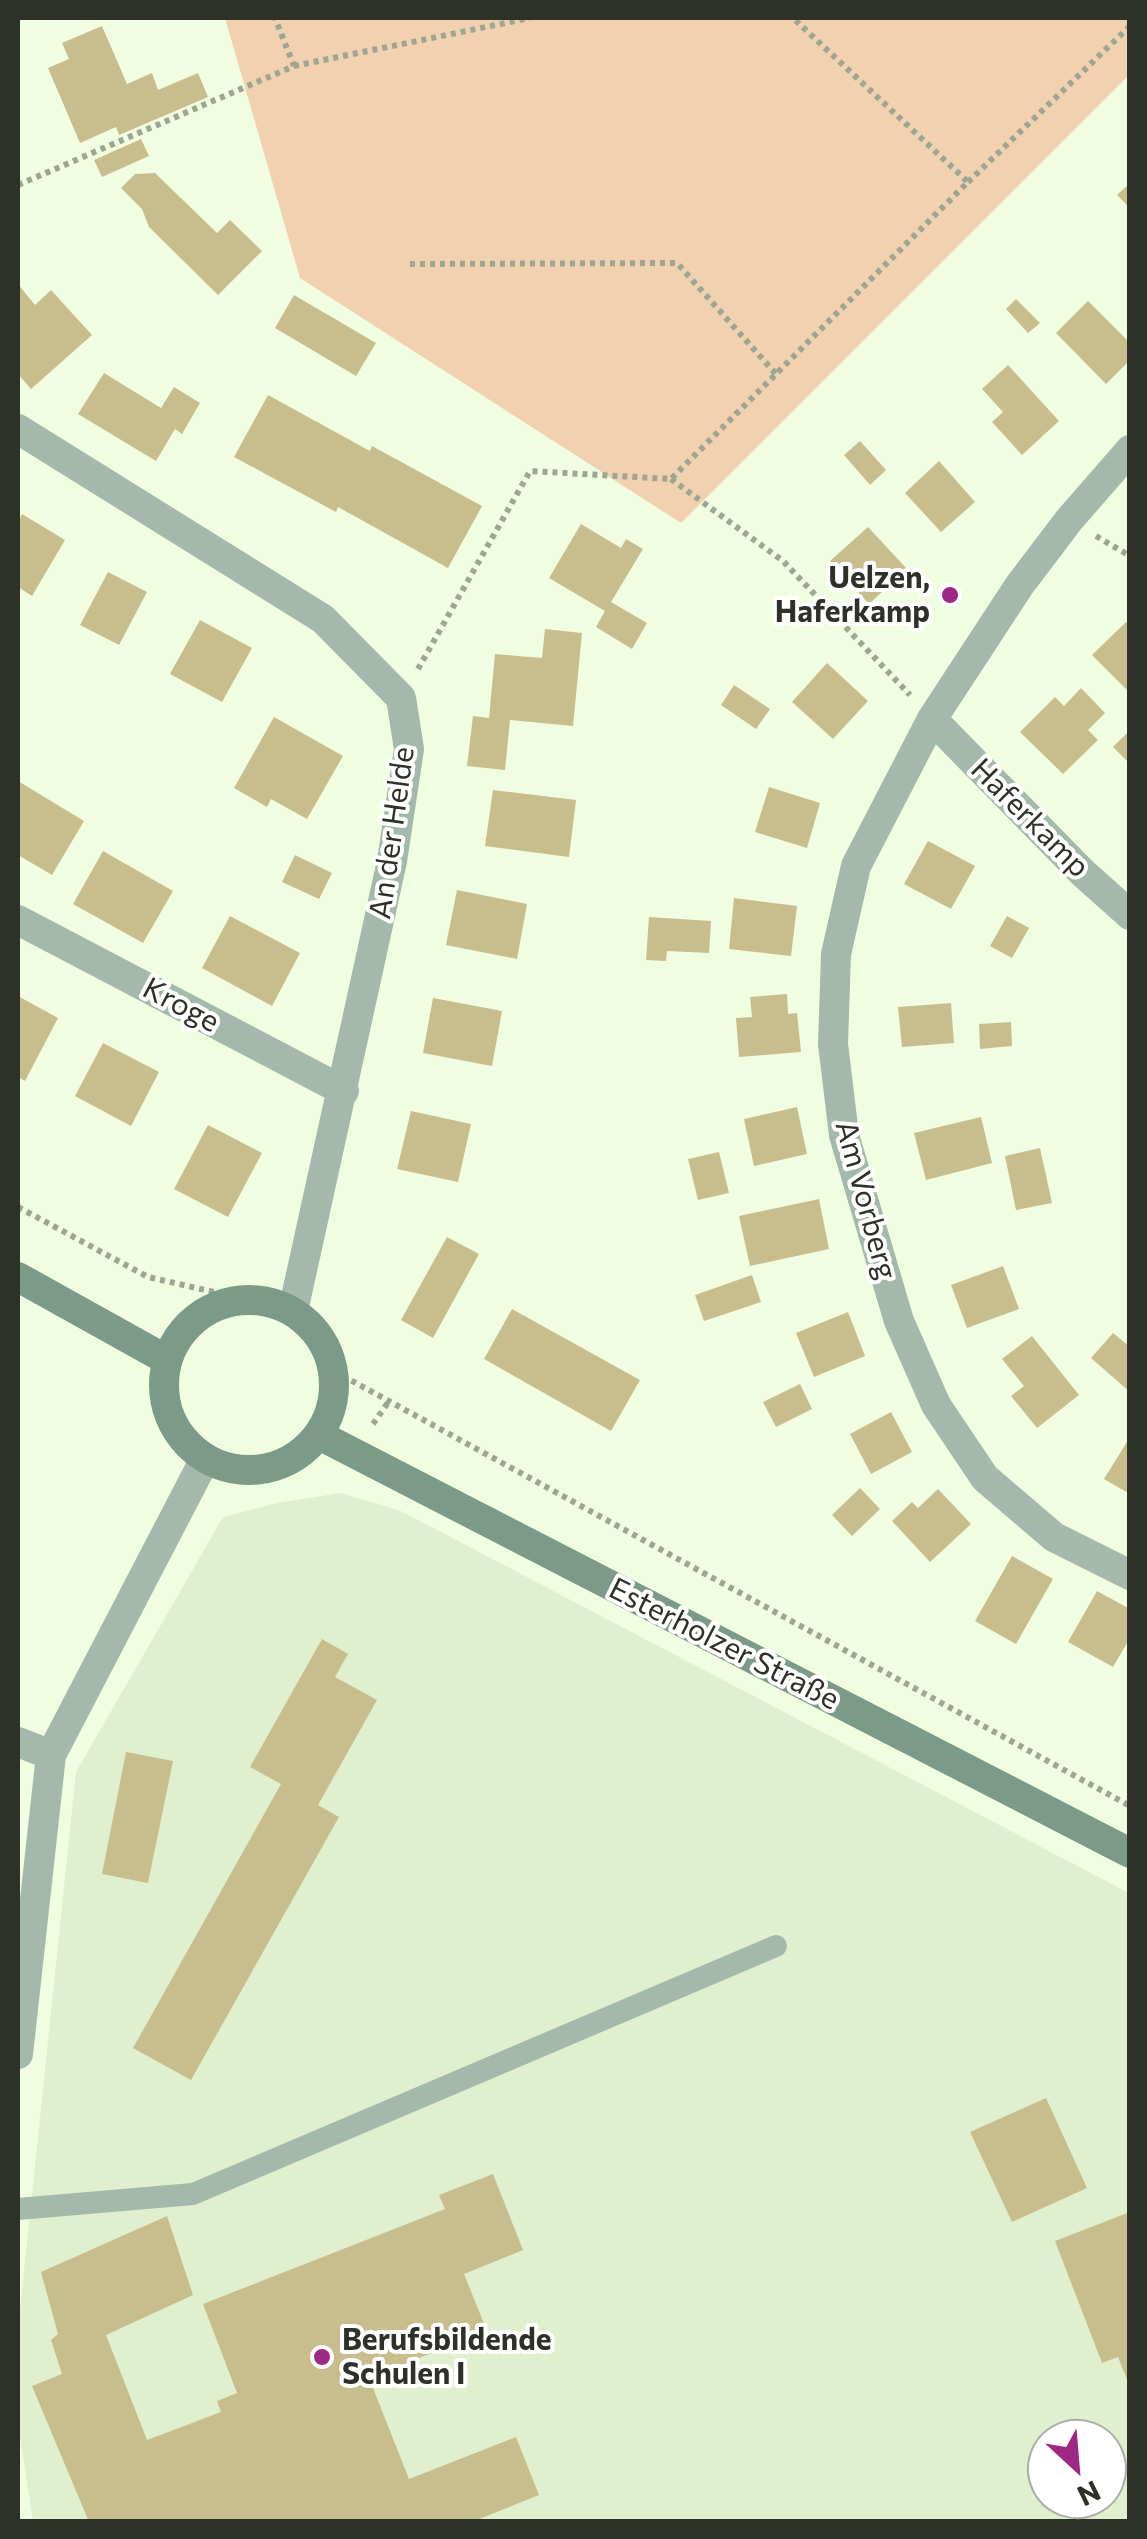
<!DOCTYPE html>
<html>
<head>
<meta charset="utf-8">
<style>
  body { margin:0 }
  #map { position:relative; width:1147px; height:2539px; overflow:hidden; background:#f0fde1; font-family:Commissioner,sans-serif }
  canvas { display:block }
  .frame { position:absolute; inset:0; border:20px solid #2d3127; pointer-events:none }
  .north { position:absolute; left:1027px; top:2419px; width:100px; height:100px; box-sizing:border-box; background:#fff; border:2px solid #abada9; border-radius:50%; rotate:154deg; font-size:28px; font-weight:700; line-height:40px; text-align:center; color:#2d3127 }
  .north::after { content:''; display:block; margin:auto; width:35px; height:45px; background:#9e2984; clip-path:polygon(50% 0,100% 100%,50% 72%,0 100%) }
</style>
</head>
<body>
<div id="map">
<canvas width="1147" height="2539"></canvas>
<div class="frame"></div>
<div class="north">N</div>
</div>
<script>
const ctx = document.querySelector('canvas').getContext('2d');
ctx.lineJoin = 'round';
function paint(path, color) { ctx.fillStyle = color; ctx.fill(path, 'evenodd'); }
const poly = rows => new Path2D(rows.map(r => 'M' + r).join(''));
function strokePath(path, color, width, dash) { ctx.strokeStyle = color; ctx.lineWidth = width; ctx.lineCap = dash ? 'butt' : 'round'; ctx.setLineDash(dash || []); ctx.stroke(path); }
function drawText(font, color, halo, rows, align = 'center') {
  ctx.font = font + ' Commissioner,sans-serif'; ctx.lineWidth = 8; ctx.setLineDash([]); ctx.textBaseline = 'middle'; ctx.strokeStyle = halo; ctx.fillStyle = color; for (const [text, x, y, turn = 0] of rows) {
    ctx.save(); ctx.translate(x, y); ctx.rotate((+turn || 0) * Math.PI / 180); ctx.textAlign = isNaN(turn) ? turn : align; if (halo) ctx.strokeText(text, 0, 0); ctx.fillText(text, 0, 0); ctx.restore();
  }
}
paint(poly([
  [341,1493,401,1511,1129,1893,1129,2521,33,2521,18,2425,18,2329,76,1772,223,1517,277,1503],
  [1047,2439,1107,2439,1107,2499,1047,2499]
]), '#e0f0cf');
paint(poly([
  [225,18,1129,18,1129,75,681,523,300,278]
]), '#f1d1af');
paint(poly([
  [102,26,127,84,152,73,158,90,198,73,208,97,119,135,116,127,80,143,48,68,69,59,62,43],
  [141,139,149,156,102,177,94,160],
  [155,173,217,233,230,220,262,251,218,295,149,227,142,209,121,188,135,174],
  [1130,183,1130,208,1117,195],
  [18,284,35,305,51,290,92,335,31,389,18,374],
  [294,295,376,343,356,376,275,328],
  [1016,299,1040,323,1028,333,1006,309],
  [1088,301,1130,343,1130,360,1106,384,1056,333],
  [1008,365,1059,421,1022,455,992,422,1003,412,982,389],
  [104,373,161,408,174,387,200,403,182,434,175,429,156,461,78,414],
  [268,395,370,451,372,446,482,506,448,568,338,507,336,512,234,457],
  [860,441,886,470,870,485,844,455],
  [939,461,975,502,941,532,905,493],
  [22,514,65,540,32,596,18,587,18,522],
  [581,524,621,548,626,539,643,549,611,602,647,623,632,649,596,627,605,611,549,578],
  [868,527,907,569,869,604,830,561],
  [108,572,147,592,119,645,80,625],
  [200,620,252,648,222,702,170,674],
  [1126,622,1130,626,1130,693,1092,655],
  [545,629,582,633,573,726,510,720,505,770,467,766,473,716,489,718,495,654,542,658],
  [827,663,868,701,833,739,792,702],
  [734,685,770,709,756,729,721,705],
  [1081,688,1105,713,1088,730,1098,740,1063,774,1020,732,1055,697,1064,706],
  [274,717,343,756,307,819,271,799,267,807,234,788],
  [1130,730,1130,764,1113,747],
  [18,781,84,821,52,875,18,855],
  [769,787,820,803,807,848,755,832],
  [493,790,576,800,569,857,485,846],
  [928,841,975,866,951,909,904,884],
  [103,851,173,891,143,943,73,904],
  [295,855,332,873,319,899,282,882],
  [457,890,527,904,517,959,446,945],
  [734,898,797,906,791,956,729,949],
  [230,916,300,953,272,1006,202,968],
  [1007,916,1029,928,1012,958,990,946],
  [649,917,711,921,709,953,667,951,666,961,646,960],
  [787,994,788,1014,797,1013,801,1052,739,1057,736,1018,752,1017,750,997],
  [18,996,58,1018,25,1081,18,1077],
  [433,998,502,1011,492,1066,423,1053],
  [951,1003,954,1043,902,1047,898,1007],
  [1011,1022,1012,1046,980,1049,979,1024],
  [103,1043,159,1072,131,1126,75,1096],
  [797,1107,807,1154,754,1166,744,1119],
  [411,1111,471,1124,458,1182,397,1169],
  [981,1117,992,1163,926,1180,914,1133],
  [208,1125,262,1153,228,1217,174,1189],
  [1040,1148,1052,1203,1016,1210,1005,1156],
  [719,1152,729,1193,698,1200,688,1159],
  [819,1199,829,1249,750,1266,739,1216],
  [447,1237,479,1254,433,1338,401,1320],
  [1003,1266,1019,1309,967,1328,951,1285],
  [752,1275,761,1302,704,1321,695,1295],
  [512,1309,640,1380,611,1431,484,1359],
  [848,1312,865,1356,814,1377,796,1333],
  [1113,1333,1130,1347,1130,1392,1091,1358],
  [1032,1336,1079,1395,1037,1428,1011,1396,1024,1386,1002,1359],
  [800,1384,812,1409,776,1427,763,1402],
  [891,1412,912,1452,871,1474,850,1434],
  [1130,1437,1130,1494,1104,1479],
  [860,1488,880,1509,852,1536,832,1515],
  [938,1489,971,1524,930,1562,892,1521,912,1502,918,1508],
  [1012,1556,1053,1579,1016,1644,975,1621],
  [1097,1591,1130,1609,1130,1638,1113,1667,1068,1642],
  [322,1639,348,1654,335,1677,377,1700,318,1805,339,1817,191,2080,133,2048,281,1784,250,1767],
  [126,1752,173,1761,148,1883,102,1874],
  [1046,2098,1087,2188,1012,2222,970,2132],
  [493,2174,523,2250,464,2274,487,2331,369,2378,409,2479,516,2437,539,2495,472,2522,89,2522,32,2386,62,2374,51,2340,58,2334,41,2272,167,2216,193,2295,106,2335,147,2440,221,2412,217,2401,237,2393,203,2304,445,2209,439,2195],
  [1130,2212,1130,2385,1129,2385,1118,2357,1102,2363,1055,2241]
]), '#c8be8d');
strokePath(poly([
  [294,66,530,18],
  [968,182,1130,26],
  [18,185,294,66,275,18],
  [410,264,677,263,776,374],
  [671,479,783,561,910,695],
  [1096,536,1130,556],
  [418,669,530,471,671,479,968,182,793,18],
  [18,1207,148,1277,245,1299],
  [334,1371,1130,1806],
  [373,1424,389,1401]
]), '#9da692', 6, [5, 5]);
strokePath(poly([
  [18,2209,193,2194,776,1946]
]), '#a4b9ab', 22);
strokePath(poly([
  [18,429,323,619,401,698,409,749,392,861,293,1311],
  [1130,450,1069,520,1019,586,932,719,856,866,836,954,833,1044,844,1135,899,1321,936,1405,985,1478,1054,1537,1130,1575],
  [932,719,1083,873,1130,915],
  [18,920,344,1091],
  [18,1742,51,1755],
  [18,2054,51,1755,205,1459]
]), '#a4b9ab', 30);
strokePath(poly([
  [18,1277,167,1360],
  '164 1385a85 85 0 1 1 170 0a85 85 0 1 1-170 0Z',
  [319,1435,1130,1853]
]), '#7b9a87', 30);
for (const [x, y, r, color] of [
  [950,595,10,"#9e2984"],
  [322,2357,10,"#9e2984"]
]) { const dot = new Path2D(); dot.arc(x, y, r, 0, 2 * Math.PI); ctx.fillStyle = color; ctx.fill(dot); strokePath(dot, '#fff', 4); }
drawText('bold 30px', '#2d3127', '#fff', [
  ["Uelzen,",930,578],
  ["Haferkamp",930,612],
  ["Berufsbildende",342,2340,"left"],
  ["Schulen I",342,2374,"left"]
], 'right');
drawText('30px', '#2d3127', '#fff', [
  ["Haferkamp",1030,818,45],
  ["An der Helde",392,833,-82],
  ["Kroge",181,1005,28],
  ["Am Vorberg",866,1200,75],
  ["Esterholzer Straße",724,1644,27]
]);
</script>
</body>
</html>
